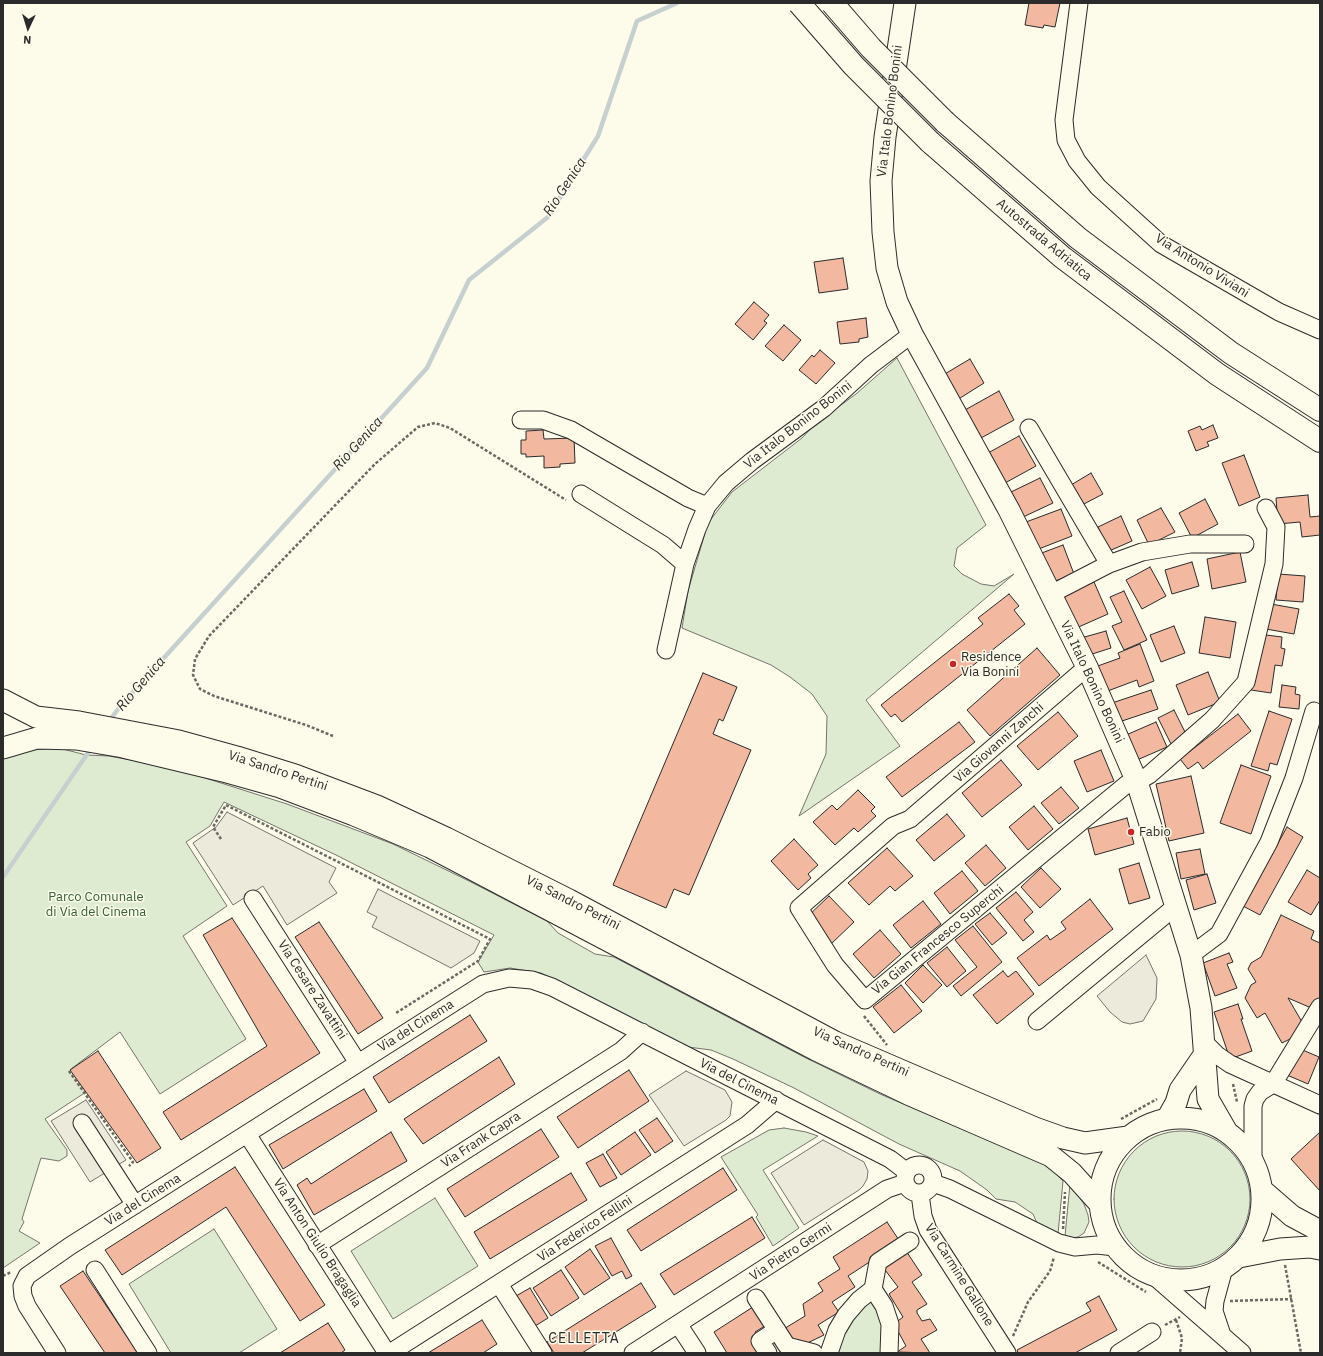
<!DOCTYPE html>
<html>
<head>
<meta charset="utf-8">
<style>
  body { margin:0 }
  #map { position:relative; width:1323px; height:1356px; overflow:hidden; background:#fdfbea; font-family:"IBM Plex Sans",sans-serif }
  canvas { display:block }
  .frame { position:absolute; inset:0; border:4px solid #2b2b2b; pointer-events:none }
  .north { position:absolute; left:8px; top:8px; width:40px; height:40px; -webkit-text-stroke:3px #fdfbea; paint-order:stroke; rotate:184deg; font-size:11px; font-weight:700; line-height:16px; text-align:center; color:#2b2b2b }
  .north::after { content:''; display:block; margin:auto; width:14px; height:18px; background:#2b2b2b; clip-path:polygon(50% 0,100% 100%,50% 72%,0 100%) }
</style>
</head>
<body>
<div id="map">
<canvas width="1323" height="1356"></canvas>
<div class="frame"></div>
<div class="north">N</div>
</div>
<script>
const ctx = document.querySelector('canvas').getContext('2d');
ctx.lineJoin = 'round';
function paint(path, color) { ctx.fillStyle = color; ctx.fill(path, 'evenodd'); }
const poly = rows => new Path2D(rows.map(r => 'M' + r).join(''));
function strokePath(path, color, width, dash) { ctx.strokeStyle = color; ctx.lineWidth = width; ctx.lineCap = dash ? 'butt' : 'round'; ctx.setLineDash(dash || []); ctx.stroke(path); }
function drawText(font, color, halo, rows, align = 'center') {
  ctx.font = font + ' "IBM Plex Sans",sans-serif'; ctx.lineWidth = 3; ctx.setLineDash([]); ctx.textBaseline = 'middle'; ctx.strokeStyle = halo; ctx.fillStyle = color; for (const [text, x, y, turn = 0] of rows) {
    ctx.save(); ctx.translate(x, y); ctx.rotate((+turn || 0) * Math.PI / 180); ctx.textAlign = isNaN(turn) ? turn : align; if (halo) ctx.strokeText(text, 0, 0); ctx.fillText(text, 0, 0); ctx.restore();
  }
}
const green = poly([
  [897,358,986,525,957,548,954,566,962,574,981,584,994,586,1014,574,866,700,900,746,799,816,826,754,827,716,812,694,790,677,771,665,682,628,688,591,708,523,732,492,802,438,815,424,856,394,897,358],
  [59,748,86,755,109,756,174,768,287,804,393,844,469,881,547,921,558,933,595,954,614,957,802,1056,880,1094,976,1135,1040,1158,1063,1181,1058,1234,1037,1223,1033,1214,1015,1202,996,1199,987,1190,960,1171,899,1144,794,1088,733,1059,711,1050,688,1047,541,973,510,968,484,972,478,962,494,935,336,855,224,802,210,826,186,842,227,906,183,936,246,1039,160,1094,120,1032,71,1069,86,1092,45,1119,67,1150,67,1156,59,1161,41,1158,22,1219,24,1222,19,1231,40,1243,3,1268,3,758,31,750,59,748],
  [784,1128,806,1132,818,1136,763,1170,799,1228,773,1246,756,1217,758,1215,721,1157,769,1130,784,1128],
  '1114 1199a68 68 0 1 1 136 0a68 68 0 1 1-136 0Z',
  [1070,1184,1084,1204,1088,1215,1089,1222,1084,1233,1078,1237,1071,1238,1065,1236,1070,1184],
  [435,1198,478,1266,393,1319,351,1251,435,1198],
  [214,1229,277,1329,239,1353,171,1353,129,1284,214,1229],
  [864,1299,879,1304,886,1353,831,1353,864,1299]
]);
paint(green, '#deebd1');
strokePath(green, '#74746e', 1);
const parking = poly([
  [227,812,336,868,329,882,337,893,287,925,263,886,233,905,193,843,216,827,227,812],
  [378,889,480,941,474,953,451,968,372,927,377,917,367,912,378,889],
  [1146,955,1157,978,1156,999,1143,1021,1130,1024,1122,1022,1110,1012,1097,996,1146,955],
  [686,1071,725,1090,732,1102,730,1116,726,1120,684,1146,649,1095,686,1071],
  [86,1100,126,1160,90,1182,51,1121,86,1100],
  [823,1140,864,1162,868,1171,867,1179,863,1186,859,1190,804,1225,771,1173,823,1140]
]);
paint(parking, '#eceadb');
strokePath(parking, '#74746e', 1);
strokePath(poly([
  [109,721,122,704,427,368,469,280,548,217,598,136,637,21,677,3],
  [3,877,92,747]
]), '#c7d0d0', 4.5);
const building = poly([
  [1029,3,1060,3,1055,27,1044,25,1043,28,1025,25,1029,3],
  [843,258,848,289,819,293,814,262,843,258],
  [754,302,769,315,764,321,767,323,753,340,735,324,754,302],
  [866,318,868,337,859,339,859,342,840,344,837,322,866,318],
  [784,325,801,340,783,361,765,346,784,325],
  [820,350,835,363,816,384,799,370,812,355,814,357,820,350],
  [970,359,984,383,957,400,943,375,970,359],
  [999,391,1014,420,981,438,965,410,999,391],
  [1213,425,1218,438,1207,442,1209,446,1196,451,1188,431,1200,426,1202,430,1213,425],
  [543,430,544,439,574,438,575,463,560,464,560,467,544,468,544,456,526,457,526,454,521,454,521,440,526,440,526,431,543,430],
  [1019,436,1036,466,1005,483,988,453,1019,436],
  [1244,455,1260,497,1239,506,1222,463,1244,455],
  [1091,473,1103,494,1082,505,1071,485,1091,473],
  [1040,478,1053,503,1023,517,1011,492,1040,478],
  [1308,495,1310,517,1320,516,1320,535,1302,537,1300,522,1278,524,1276,498,1308,495],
  [1205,499,1218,524,1192,538,1179,513,1205,499],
  [1161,508,1175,532,1149,545,1137,520,1161,508],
  [1061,509,1072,536,1036,550,1026,522,1061,509],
  [1121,516,1132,541,1109,551,1098,527,1121,516],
  [1063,545,1074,574,1050,583,1039,554,1063,545],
  [1240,552,1246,582,1212,589,1207,559,1240,552],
  [1192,562,1199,586,1172,594,1165,570,1192,562],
  [1150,567,1166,596,1142,609,1126,580,1150,567],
  [1278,574,1305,576,1303,602,1276,600,1278,574],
  [1094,582,1108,614,1074,629,1062,595,1094,582],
  [1124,591,1147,640,1124,650,1112,626,1122,622,1110,597,1124,591],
  [1009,594,1019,606,1014,610,1025,624,902,722,895,714,891,717,881,705,983,624,978,618,1009,594],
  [1271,604,1299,609,1294,634,1266,629,1271,604],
  [1205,617,1236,622,1230,658,1199,653,1205,617],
  [1174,626,1185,653,1161,662,1150,635,1174,626],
  [1106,631,1111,648,1086,656,1081,638,1106,631],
  [1258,634,1282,637,1281,648,1285,649,1282,666,1275,665,1271,693,1251,690,1258,634],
  [1140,644,1154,681,1139,687,1137,680,1105,692,1095,667,1120,658,1118,653,1140,644],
  [1037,648,1060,675,990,736,967,710,1037,648],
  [1208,672,1220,702,1188,715,1176,685,1208,672],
  [703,673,737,687,723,721,719,719,713,734,751,750,689,895,674,889,666,908,613,885,703,673],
  [1282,685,1296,687,1295,694,1300,695,1299,709,1279,707,1282,685],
  [1151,690,1158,709,1119,722,1112,703,1151,690],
  [1174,710,1188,738,1172,746,1158,718,1174,710],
  [1269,711,1292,719,1277,765,1270,763,1268,771,1251,766,1269,711],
  [1058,712,1078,736,1038,770,1017,746,1058,712],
  [1238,714,1251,731,1203,769,1198,762,1188,769,1180,759,1238,714],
  [959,722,975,742,902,797,886,777,959,722],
  [1156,722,1167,747,1137,760,1126,735,1156,722],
  [1101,750,1114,781,1087,792,1074,761,1101,750],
  [1001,760,1022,785,982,817,962,793,1001,760],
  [1241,765,1271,776,1251,834,1220,823,1241,765],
  [1191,776,1204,833,1169,841,1156,784,1191,776],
  [1061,787,1079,808,1059,824,1041,803,1061,787],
  [858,790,875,807,871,811,876,816,858,832,854,828,835,845,813,822,832,805,837,810,858,790],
  [1034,806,1053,829,1028,850,1009,827,1034,806],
  [947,814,965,836,934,861,916,840,947,814],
  [1127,818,1134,844,1095,855,1088,829,1127,818],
  [1287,827,1303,837,1260,915,1243,906,1287,827],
  [794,839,818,865,808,874,811,878,798,890,771,861,794,839],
  [986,845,1006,868,985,886,965,863,986,845],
  [887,848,913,876,895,891,890,886,869,905,848,883,887,848],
  [1200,849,1205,874,1181,879,1176,853,1200,849],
  [1139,863,1150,898,1129,904,1119,869,1139,863],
  [1041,868,1061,889,1040,908,1021,887,1041,868],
  [1307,870,1320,878,1320,900,1311,915,1288,902,1307,870],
  [962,871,978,891,950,914,934,893,962,871],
  [1207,874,1216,903,1194,910,1186,880,1207,874],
  [1016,892,1033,912,1024,920,1034,932,1023,941,996,908,1016,892],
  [829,896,854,922,831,944,806,918,829,896],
  [1090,899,1113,929,1039,986,1017,958,1047,935,1050,940,1066,929,1061,922,1090,899],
  [923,901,941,924,911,948,893,925,923,901],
  [990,913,1007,933,992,945,975,924,990,913],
  [1281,915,1314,931,1311,939,1320,943,1320,1002,1316,1010,1288,998,1302,1022,1296,1036,1282,1043,1265,1013,1257,1018,1245,998,1251,985,1256,982,1248,969,1251,963,1261,957,1281,915],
  [232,918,320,1053,181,1140,163,1112,267,1046,203,935,232,918],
  [319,922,383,1018,358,1034,295,937,319,922],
  [973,926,1002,962,961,996,953,986,977,967,955,940,973,926],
  [880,930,901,954,874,978,853,954,880,930],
  [947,947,966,971,947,987,927,963,947,947],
  [1229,953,1233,962,1227,964,1237,988,1215,996,1203,963,1229,953],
  [923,965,942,985,923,1003,905,983,923,965],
  [1003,971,1008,977,1016,971,1034,994,997,1024,973,995,1003,971],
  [901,985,922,1011,894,1033,873,1007,901,985],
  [1238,1004,1243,1019,1241,1019,1252,1051,1230,1059,1214,1012,1238,1004],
  [470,1015,487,1041,389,1103,373,1077,470,1015],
  [1298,1048,1319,1057,1308,1084,1287,1075,1298,1048],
  [98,1051,161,1148,137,1163,70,1070,98,1051],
  [499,1057,515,1084,423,1144,404,1119,499,1057],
  [629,1070,649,1101,578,1148,557,1117,629,1070],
  [364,1089,377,1111,283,1169,269,1145,364,1089],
  [657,1118,673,1141,655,1153,639,1130,657,1118],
  [541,1129,559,1157,465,1217,447,1189,541,1129],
  [391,1132,407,1161,314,1215,297,1185,307,1178,311,1184,391,1132],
  [635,1132,651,1155,621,1175,606,1152,635,1132],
  [1320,1132,1320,1191,1291,1159,1320,1132],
  [603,1154,617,1178,600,1187,586,1163,603,1154],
  [235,1167,325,1305,300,1321,226,1207,122,1275,105,1250,235,1167],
  [723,1168,737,1190,641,1251,627,1230,723,1168],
  [571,1173,587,1200,490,1259,474,1232,571,1173],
  [752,1217,765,1238,674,1295,660,1274,752,1217],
  [887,1222,922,1275,912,1282,927,1304,917,1310,917,1313,922,1321,930,1319,937,1330,921,1339,930,1353,897,1352,906,1346,894,1324,903,1317,889,1294,898,1287,882,1266,871,1261,848,1276,855,1287,832,1302,839,1312,818,1325,824,1335,797,1348,782,1330,805,1316,803,1304,823,1291,818,1283,840,1269,833,1257,887,1222],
  [611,1238,632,1276,626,1279,622,1271,612,1276,595,1246,611,1238],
  [590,1249,610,1278,584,1295,565,1267,590,1249],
  [561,1270,579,1298,551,1316,533,1288,561,1270],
  [83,1271,138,1353,105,1353,60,1286,83,1271],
  [641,1283,656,1307,582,1353,554,1353,547,1342,641,1283],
  [530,1288,548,1318,535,1326,516,1296,530,1288],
  [1099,1296,1117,1330,1075,1353,1018,1353,1017,1350,1091,1311,1086,1303,1099,1296],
  [756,1305,768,1324,755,1332,759,1339,760,1353,727,1353,714,1332,756,1305],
  [482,1320,497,1344,483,1353,428,1353,482,1320],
  [328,1323,345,1350,341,1353,280,1353,328,1323]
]);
paint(building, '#f2b8a0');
strokePath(building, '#2b2b2b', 1);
const minor = poly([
  [1079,3,1064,120,1066,140,1077,161,1098,187,1161,244,1279,312,1320,330],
  [521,420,543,420,571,430,688,498,707,506],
  [1029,428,1109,564],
  [581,494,663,545,685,564],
  [1051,594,1109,564,1142,552,1190,544,1245,544],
  [666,650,685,564,697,529,707,506,726,483,752,461,824,408,871,365,912,334],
  [1087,667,910,819,893,826,799,908,835,965,865,1000,1127,784,1137,782,1149,775,1212,720,1246,682,1274,564,1276,527,1266,508],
  [253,899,358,1063],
  [1191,955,1219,934,1269,842,1294,778,1314,711],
  [1037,1021,1176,906],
  [1204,1042,1217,1055,1230,1064,1320,1105],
  [82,1123,135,1205],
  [247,1134,387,1353],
  [1253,1161,1253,1106,1255,1099,1260,1092,1273,1084,1320,1007],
  '905 1179a14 14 0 1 1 28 0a14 14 0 1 1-28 0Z',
  [933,1183,950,1189,1059,1243,1075,1247,1097,1245,1115,1247],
  [920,1194,923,1216,928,1230,1007,1353],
  [317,1245,621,1051,642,1032],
  [95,1270,148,1353],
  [1154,1276,1242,1353],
  [499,1284,543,1353],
  [873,1289,884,1306,890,1324,889,1353],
  [756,1298,787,1346,814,1353],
  [678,1324,697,1353],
  [1222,1335,1214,1311,1215,1301,1224,1268],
  [57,1353,27,1306,23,1296,22,1286,27,1276,70,1246,483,984,509,978,532,980,552,987,890,1159,907,1172],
  [390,1353,747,1125,776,1100],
  [633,1353,887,1189,905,1183],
  [768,1353,760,1341,777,1330],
  [829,1353,837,1330,846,1315,859,1300,873,1289,878,1262,910,1241],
  [1119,1353,1152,1332]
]);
const major = poly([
  [905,3,885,137,881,181,883,232,887,268,897,302,912,334,1009,510,1087,667,1137,782,1191,955,1201,1008,1208,1099,1227,1132],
  [3,700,36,717,79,722,137,733,179,741,237,757,295,775,377,806,446,838,569,900,835,1042,1035,1128,1063,1138,1085,1143,1128,1137],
  [3,748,37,738,76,739,123,747,223,771,280,787,354,815,430,847,816,1050,908,1094,1051,1156,1072,1173,1099,1203],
  '1100 1199a81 81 0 1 1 162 0a81 81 0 1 1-162 0Z',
  [1167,1119,1176,1103,1180,1090,1204,1055],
  [1262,1190,1292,1216,1320,1231],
  [1239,1257,1280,1249,1310,1247,1320,1249]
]);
const highway = poly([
  [945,122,1078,238,1231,353,1320,410],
  [930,142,1062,257,1217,374,1320,441]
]);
strokePath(minor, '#2b2b2b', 19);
strokePath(major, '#2b2b2b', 23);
strokePath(highway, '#2b2b2b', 24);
strokePath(poly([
  [333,736,306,725,214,696,200,689,193,675,195,659,209,636,375,464,418,427,435,423,450,428,566,500],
  [221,839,213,827,226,805,490,939,478,961,396,1013],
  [864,1016,887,1045],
  [69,1071,133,1162,129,1166],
  [1233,1084,1237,1102],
  [1121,1119,1157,1099],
  [1063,1229,1065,1192],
  [1098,1262,1146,1292],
  [1285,1265,1301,1353],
  [3,1276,11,1272],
  [1230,1301,1292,1299],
  [1176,1320,1182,1338,1180,1353],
  [1165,1325,1180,1317],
  [1013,1336,1028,1302,1050,1271,1054,1257]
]), '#6a6964', 2.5, [3, 2]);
strokePath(minor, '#fdfbea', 17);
strokePath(major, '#fdfbea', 21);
strokePath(highway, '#fdfbea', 22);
const highwayBridge = poly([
  [799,3,854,66,930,142],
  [832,3,871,48,945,122]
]);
strokePath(highwayBridge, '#2b2b2b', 24, []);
strokePath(highwayBridge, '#fdfbea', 22);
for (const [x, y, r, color] of [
  [953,664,4,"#c62828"],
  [1131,832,4,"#c62828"]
]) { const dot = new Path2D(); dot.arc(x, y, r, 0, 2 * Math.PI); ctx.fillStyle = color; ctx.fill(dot); strokePath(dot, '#fdfbea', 1.5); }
drawText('13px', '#2b2b2b', '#fdfbea', [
  ["Via Italo Bonino Bonini",890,111,-83],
  ["Autostrada Adriatica",1044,240,40],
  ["Via Antonio Viviani",1202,266,32],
  ["Via Italo Bonino Bonini",798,425,-38],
  ["Via Italo Bonino Bonini",1092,682,65],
  ["Via Giovanni Zanchi",999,743,-41],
  ["Via Sandro Pertini",278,771,18],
  ["Via Sandro Pertini",573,903,27],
  ["Via Gian Francesco Superchi",938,940,-39],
  ["Via Cesare Zavattini",312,990,57],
  ["Via del Cinema",416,1026,-32],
  ["Via Sandro Pertini",861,1052,24],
  ["Via del Cinema",739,1082,27],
  ["Via Frank Capra",481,1140,-33],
  ["Via del Cinema",143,1200,-32],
  ["Via Federico Fellini",585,1229,-33],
  ["Via Anton Giulio Bragaglia",317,1243,57],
  ["Via Pietro Germi",791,1252,-33],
  ["Via Carmine Gallone",959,1275,58]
]);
drawText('13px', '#2b2b2b', '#fdfbea', [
  ["Residence",961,657],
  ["Via Bonini",961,672],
  ["Fabio",1139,832]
], 'left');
drawText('13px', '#34623c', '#fdfbea', [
  ["Parco Comunale",96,897],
  ["di Via del Cinema",96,912]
]);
drawText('italic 14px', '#2b2b2b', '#fdfbea', [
  ["Rio Genica",565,187,-57],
  ["Rio Genica",358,444,-48],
  ["Rio Genica",141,684,-49]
]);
ctx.letterSpacing = '1px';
drawText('14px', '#2b2b2b', '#fdfbea', [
  ["CELLETTA",584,1339]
]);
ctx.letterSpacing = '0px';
</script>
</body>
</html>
